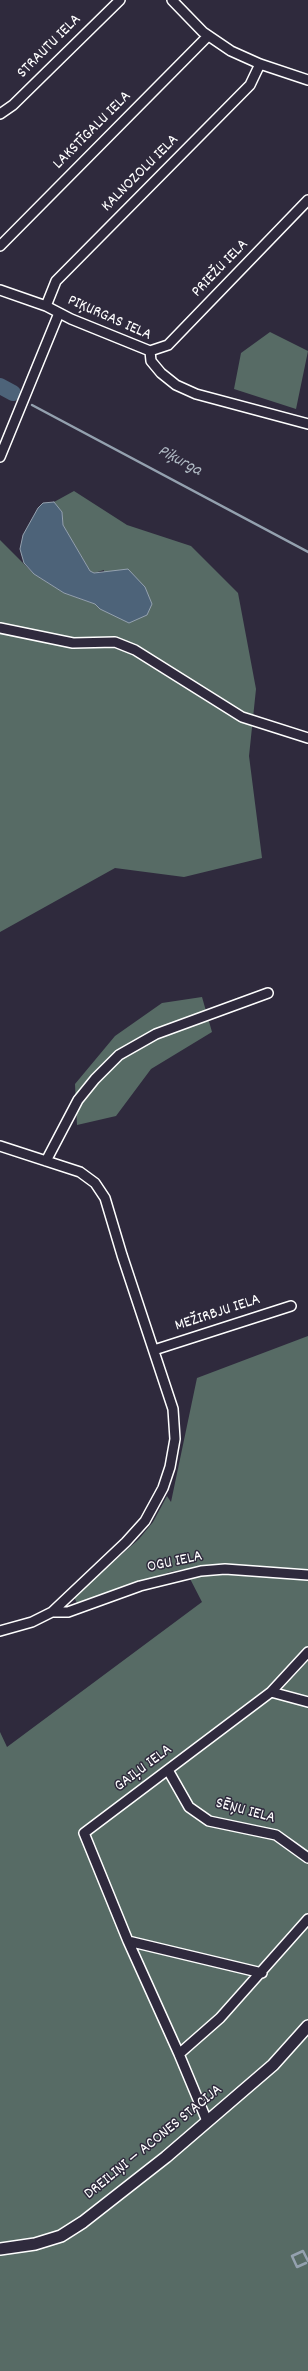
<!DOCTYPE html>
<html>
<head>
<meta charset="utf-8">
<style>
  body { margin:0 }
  canvas { display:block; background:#2f2a3d }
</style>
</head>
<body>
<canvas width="308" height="2371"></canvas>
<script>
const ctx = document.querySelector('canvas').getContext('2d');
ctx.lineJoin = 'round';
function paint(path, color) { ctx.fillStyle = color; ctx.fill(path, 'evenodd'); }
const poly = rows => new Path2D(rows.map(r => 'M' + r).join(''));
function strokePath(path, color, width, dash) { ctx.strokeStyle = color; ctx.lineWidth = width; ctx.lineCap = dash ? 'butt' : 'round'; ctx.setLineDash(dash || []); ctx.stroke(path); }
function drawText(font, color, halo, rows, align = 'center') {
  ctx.font = font + ' Dekko,sans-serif'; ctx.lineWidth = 3; ctx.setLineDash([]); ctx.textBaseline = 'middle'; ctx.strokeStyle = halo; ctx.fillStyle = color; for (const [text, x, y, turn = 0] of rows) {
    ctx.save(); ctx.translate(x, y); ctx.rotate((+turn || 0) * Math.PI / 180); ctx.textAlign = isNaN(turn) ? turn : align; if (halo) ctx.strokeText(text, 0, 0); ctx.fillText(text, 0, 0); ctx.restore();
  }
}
paint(poly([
  [270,332,308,351,296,409,234,389,241,353],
  [74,491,127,525,191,546,238,593,256,689,249,756,262,858,184,877,115,868,0,932,0,540,34,574,64,593,95,604,101,609,104,570,94,573,90,571,63,525,62,512,54,502],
  [202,997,212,1032,151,1069,116,1116,77,1125,75,1084,115,1036,162,1003],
  [308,1336,308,2371,0,2371,0,1732,7,1747,202,1602,185,1569,170,1572,77,1603,74,1597,139,1539,153,1522,167,1496,171,1502,197,1378]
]), '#576b65');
const water = poly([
  [54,502,62,512,63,525,90,571,94,573,128,569,145,587,152,604,147,615,129,623,100,609,95,604,64,593,34,574,24,563,20,549,23,535,38,508,43,503,54,502]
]);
paint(water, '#4d6379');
strokePath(water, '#94a1af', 1);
strokePath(poly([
  [32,405,308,552],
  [306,2263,297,2267,292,2256,303,2251,308,2261]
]), '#94a1af', 2.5);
strokePath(poly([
  [0,386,13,393]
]), '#4d6379', 16);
const minor = poly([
  [172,0,203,32,231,51,260,64,308,80],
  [0,114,13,105,120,0],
  [0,246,208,36],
  [0,290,46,306,71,319,150,351],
  [46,306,56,281,250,85,260,64],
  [150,351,168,345,308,200],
  [150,351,151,361,161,373,176,385,196,394,308,424],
  [0,457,59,313],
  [0,628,73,643,115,642,135,650,242,717,308,738],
  [0,1146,80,1172,95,1183,105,1198,122,1255,173,1409,175,1439,170,1467,163,1488,145,1521,126,1542,52,1612,32,1622,0,1631],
  [46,1161,78,1100,95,1079,119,1055,156,1034,268,993],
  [154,1350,291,1306],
  [52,1612,68,1612,140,1586,201,1571,225,1569,308,1575],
  [308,1652,271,1692,84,1833,128,1941,179,2054,220,2018,308,1919],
  [271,1692,308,1702],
  [168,1770,189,1807,209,1821,276,1835,308,1858],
  [128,1941,262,1973],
  [179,2054,207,2121]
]);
const tertiary = poly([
  [0,2249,35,2244,61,2236,83,2222,166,2157,273,2065,308,2026]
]);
strokePath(minor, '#fff', 12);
strokePath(tertiary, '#fff', 14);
strokePath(minor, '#2f2a3d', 9);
strokePath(tertiary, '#2f2a3d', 11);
drawText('16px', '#fff', '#2f2a3d', [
  ["STRAUTU IELA",50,47,-45],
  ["LAKSTĪGALU IELA",93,131,-45],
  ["KALNOZOLU IELA",141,174,-45],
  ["PRIEŽU IELA",221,269,-46],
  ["PIĶURGAS IELA",109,319,24],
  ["MEŽIRBJU IELA",218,1314,-18],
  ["OGU IELA",175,1563,-12],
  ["GAIĻU IELA",144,1769,-37],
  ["SĒŅU IELA",245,1812,15],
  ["DREILIŅI — ACONES STACIJA",154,2143,-39]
]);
drawText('italic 17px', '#afb9c3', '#2f2a3d', [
  ["Piķurga",179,462,28]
]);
</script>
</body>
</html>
